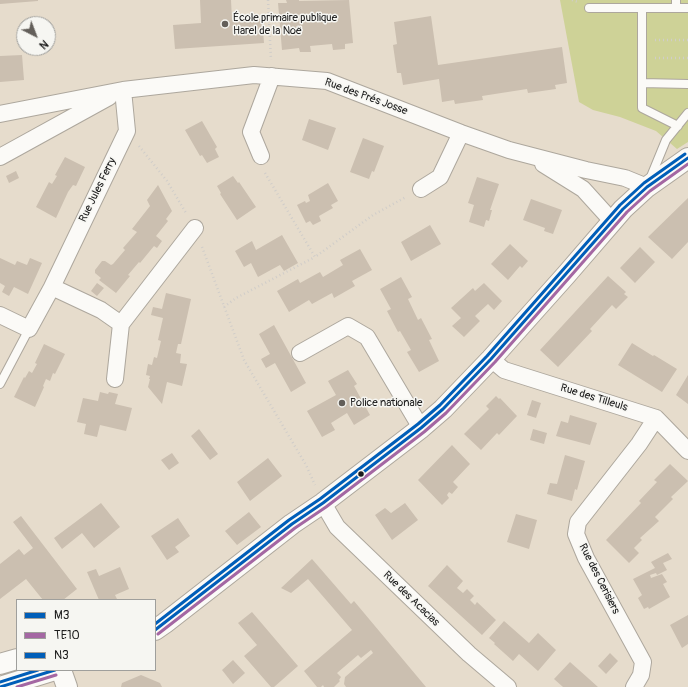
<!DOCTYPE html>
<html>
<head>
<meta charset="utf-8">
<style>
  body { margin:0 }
  #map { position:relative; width:688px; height:687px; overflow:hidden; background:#e6dccc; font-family:Pangolin,sans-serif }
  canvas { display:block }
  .legend { position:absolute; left:16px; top:599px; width:140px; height:72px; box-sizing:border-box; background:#f6f6f2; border:1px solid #9f9f9c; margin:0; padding:5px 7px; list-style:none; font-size:12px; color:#1c1c1c }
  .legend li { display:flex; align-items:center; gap:8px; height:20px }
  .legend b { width:20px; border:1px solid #9f9f9c }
  .north { position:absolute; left:16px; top:16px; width:40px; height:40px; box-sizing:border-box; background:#f6f6f2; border:1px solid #9f9f9c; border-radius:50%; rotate:138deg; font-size:11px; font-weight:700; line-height:16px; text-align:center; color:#1c1c1c }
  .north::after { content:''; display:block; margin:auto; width:14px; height:18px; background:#635f5a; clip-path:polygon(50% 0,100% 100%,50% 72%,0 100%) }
</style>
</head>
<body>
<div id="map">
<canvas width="688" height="687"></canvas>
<ul class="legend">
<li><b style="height:5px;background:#005eb8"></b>M3</li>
<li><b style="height:5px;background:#a467a3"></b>TE10</li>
<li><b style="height:5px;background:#005eb8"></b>N3</li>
</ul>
<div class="north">N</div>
</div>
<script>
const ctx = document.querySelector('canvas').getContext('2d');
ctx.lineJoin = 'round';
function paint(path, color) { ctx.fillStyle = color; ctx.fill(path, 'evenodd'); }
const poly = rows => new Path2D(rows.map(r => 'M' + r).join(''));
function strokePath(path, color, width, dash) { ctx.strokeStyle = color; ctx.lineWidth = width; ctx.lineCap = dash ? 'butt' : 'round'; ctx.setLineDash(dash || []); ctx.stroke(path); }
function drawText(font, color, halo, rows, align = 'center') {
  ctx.font = font + ' Pangolin,sans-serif'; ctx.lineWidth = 3; ctx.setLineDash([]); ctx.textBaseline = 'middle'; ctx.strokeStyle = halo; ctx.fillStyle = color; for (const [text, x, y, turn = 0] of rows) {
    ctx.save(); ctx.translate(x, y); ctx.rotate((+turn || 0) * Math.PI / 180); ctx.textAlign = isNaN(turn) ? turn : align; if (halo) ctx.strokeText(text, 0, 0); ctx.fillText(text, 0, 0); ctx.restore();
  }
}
paint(poly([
  [560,0,688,0,688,142,677,149,656,131,620,117,593,110,579,102]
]), '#ced297');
paint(poly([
  [0,0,38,0,38,1,0,4],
  [200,0,231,0,232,20,262,18,264,43,175,49,173,25,201,23],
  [286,0,299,0,299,1,349,0,353,43,345,44,345,49,333,50,332,44,310,46,311,52,300,52,299,48,282,50,278,3,287,3],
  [431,16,438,65,562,47,567,83,555,85,556,89,528,93,527,89,482,96,483,100,455,104,454,100,442,102,439,79,403,85,401,73,397,73,393,45,397,44,394,22],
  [22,55,24,80,0,82,0,56],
  [309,119,336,128,328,150,302,140],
  [202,121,217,147,215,149,219,157,207,163,202,155,200,156,185,130],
  [363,138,384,146,374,172,372,171,369,179,350,172],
  [65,157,85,167,76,186,73,185,68,192,56,218,36,207,49,182,52,184,57,176,55,175],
  [16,171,19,178,9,183,6,176],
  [233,176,238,183,239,182,256,207,237,220,220,194,221,193,217,186],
  [477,177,499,184,490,210,492,210,489,221,486,220,484,227,469,222,474,205,468,203],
  [328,183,338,201,331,205,333,208,319,216,321,221,313,225,310,221,306,223,297,205,305,201,306,203,310,201,308,195],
  [158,185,172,211,166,219,168,221,156,236,162,241,157,248,154,246,140,263,139,262,128,275,130,276,116,293,99,280,101,278,95,273,95,270,102,261,105,261,111,265,113,264,125,250,123,248,137,232,132,229,150,206,147,200],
  [688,198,688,242,672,259,648,237],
  [531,199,562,210,553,234,544,231,545,228,523,220],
  [430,225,441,244,411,261,401,242],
  [282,235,298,263,284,271,280,265,258,277,251,263,244,267,235,251,252,241,256,250],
  [510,244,528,261,522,268,520,266,508,280,491,264],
  [640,247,655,262,635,283,620,268],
  [360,249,372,270,352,281,355,286,334,298,332,293,312,304,309,300,289,312,277,291,298,279,300,283,320,272,323,277,343,265,340,260],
  [0,258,15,265,17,261,27,265,30,258,42,263,28,294,14,287,9,296,2,292,5,286,0,283],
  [608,276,626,292,624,294,628,297,616,309,612,305,590,329,592,331,558,367,540,350],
  [401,277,412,297,408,299,418,320,421,318,432,339,429,340,439,361,419,372,407,352,411,350,400,331,398,332,387,311,391,309,380,289],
  [97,283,104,288,97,296,91,291],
  [484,283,502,301,494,310,488,304,475,316,480,321,464,337,452,326,461,318,451,308,473,288,475,291],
  [166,293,191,299,181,344,178,344,176,353,181,354,180,363,187,364,182,386,167,382,162,404,148,387,150,379,149,379,150,376,146,375,148,364,152,365,154,357,157,358,161,341,158,340,163,318,151,315,153,307,162,309],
  [274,325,306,383,291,392,275,363,266,368,261,359,270,354,259,334],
  [632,343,653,356,654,355,677,369,662,392,618,365],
  [44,344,65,354,55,374,53,373,50,381,46,379,43,386,44,387,35,407,14,397,24,377,25,378,29,371,32,373,37,364,35,363],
  [348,370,357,384,354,386,370,415,354,425,347,413,331,423,335,430,322,437,307,411,336,395,328,381],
  [688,375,688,404,676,395],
  [100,392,108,394,109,392,118,394,115,404,132,408,126,431,100,425,97,437,84,434,86,424,77,422,83,398,98,401],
  [496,396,499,399,500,398,517,416,499,435,497,433,481,450,464,434,489,409,486,406],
  [532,400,541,403,536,418,527,415],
  [570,415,597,423,590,445,556,436,561,421,568,423],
  [199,429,218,454,210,460,191,436],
  [533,429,547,433,544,444,530,440],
  [452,445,470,464,453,482,458,487,452,494,449,492,447,495,449,498,442,505,418,480],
  [172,453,179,463,169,470,161,460],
  [565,455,585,461,577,490,575,489,572,501,547,494,550,483,557,484],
  [268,458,282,476,250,501,237,482],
  [670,464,688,481,671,497,673,499,655,517,659,521,640,538,642,540,634,548,639,553,629,563,606,540,641,503,639,501,657,482,654,480],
  [101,503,120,527,94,548,82,533,62,549,54,538],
  [405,503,418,520,392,540,375,515,385,508,391,513],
  [249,512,261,527,237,545,225,531],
  [516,514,537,520,529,549,507,542],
  [21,516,77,589,63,600,43,600,26,579,0,599,0,564,19,549,24,555,33,548,13,522],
  [178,518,190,536,175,547,179,552,167,560,151,536],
  [668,553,672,559,663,563,667,570,657,575,656,573,650,575,651,578,662,574,667,582,663,584,670,597,649,609,648,607,644,609,638,598,642,595,633,579,655,568,651,562],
  [312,559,351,604,354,601,426,687,346,687,344,684,345,677,373,653,371,650,361,658,358,655,337,673,341,677,339,680,340,681,334,687,324,687,323,685,321,687,317,687,304,671,352,630,308,579,291,593,281,588],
  [447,565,463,581,457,588,463,593,467,589,474,596,470,600,475,605,477,602,496,620,482,635,428,586],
  [120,567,129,589,115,595,117,599,115,600,99,600,87,572,96,569,99,576],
  [252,612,298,666,274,687,271,687,244,656,257,645,238,623],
  [688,615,688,644,682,648,670,625],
  [504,621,529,643,538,633,556,650,538,671,519,654,513,661,494,644,495,643,489,638],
  [610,653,618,661,606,674,598,666],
  [233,660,245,673,233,684,222,670],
  [570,662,588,678,598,687,563,687,554,679],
  [141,675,160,683,162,687,121,687,122,683]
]), '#cbbfb0');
const service = poly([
  [676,0,676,8],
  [589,8,688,8],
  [642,8,642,108,678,126],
  [642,83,688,84],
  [650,179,666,140,688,113],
  [0,384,29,329]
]);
const minor = poly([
  [0,114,123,90,254,75,327,81,461,133,509,150,586,170,625,178,647,187],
  [261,156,251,132,272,76],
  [0,157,109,97],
  [543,164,583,189,612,221],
  [421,189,440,177,461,133],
  [52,287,101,310,121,324,115,379],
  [0,315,29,329,52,287,127,131,123,90],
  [121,324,195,228],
  [300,353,348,326,367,337,421,428],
  [491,359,504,370,656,418,688,451],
  [323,503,337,527,469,654,508,687],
  [634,687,641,675,643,662,586,558,576,534,578,522,639,444,656,418]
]);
const tertiary = poly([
  [155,630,165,623,292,524,323,503,421,428,443,409,491,359,566,275,623,209,647,187,688,158],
  [0,664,17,659],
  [61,670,67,687],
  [0,687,55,670]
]);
strokePath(service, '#ada79d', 10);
strokePath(minor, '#ada79d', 18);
strokePath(tertiary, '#ada79d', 22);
strokePath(poly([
  [268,0,271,60],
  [572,0,578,2],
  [655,40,688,40],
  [655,58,688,58],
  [139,146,167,181,186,213],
  [265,173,315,257,373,215,406,197],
  [202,247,244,360,306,465,315,485],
  [224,307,236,298,315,257]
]), '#d0cdc9', 2.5, [1, 3]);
strokePath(service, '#fbfaf7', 8);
strokePath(minor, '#fbfaf7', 16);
strokePath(tertiary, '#fbfaf7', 20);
strokePath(poly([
  [155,630,292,524,323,503,421,428,443,409,491,359,623,209,647,187,688,158],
  [0,687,55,670]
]), '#005eb8', 3);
strokePath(poly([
  [158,634,295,528,326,507,424,432,446,413,495,362,627,212,650,191,688,164],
  [17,687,56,675]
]), '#a467a3', 3);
strokePath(poly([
  [155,624,289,520,320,499,418,424,440,405,487,356,620,205,644,183,685,154],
  [0,682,38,670]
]), '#005eb8', 3);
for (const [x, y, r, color] of [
  [225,24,4,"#635f5a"],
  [342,403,4,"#635f5a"],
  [361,474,3.5,"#1c1c1c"]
]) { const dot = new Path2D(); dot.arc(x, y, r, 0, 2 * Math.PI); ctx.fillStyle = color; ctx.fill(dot); strokePath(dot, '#f6f6f2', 1.5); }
drawText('11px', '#1c1c1c', '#f6f6f2', [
  ["École primaire publique",233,18],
  ["Harel de la Noë",233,31],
  ["Police nationale",350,403]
], 'left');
drawText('11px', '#1c1c1c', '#f6f6f2', [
  ["Rue des Prés Josse",366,97,20],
  ["Rue Jules Ferry",98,190,-64],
  ["Rue des Tilleuls",594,398,17],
  ["Rue des Cerisiers",599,579,63],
  ["Rue des Acacias",411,599,44]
]);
</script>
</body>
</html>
